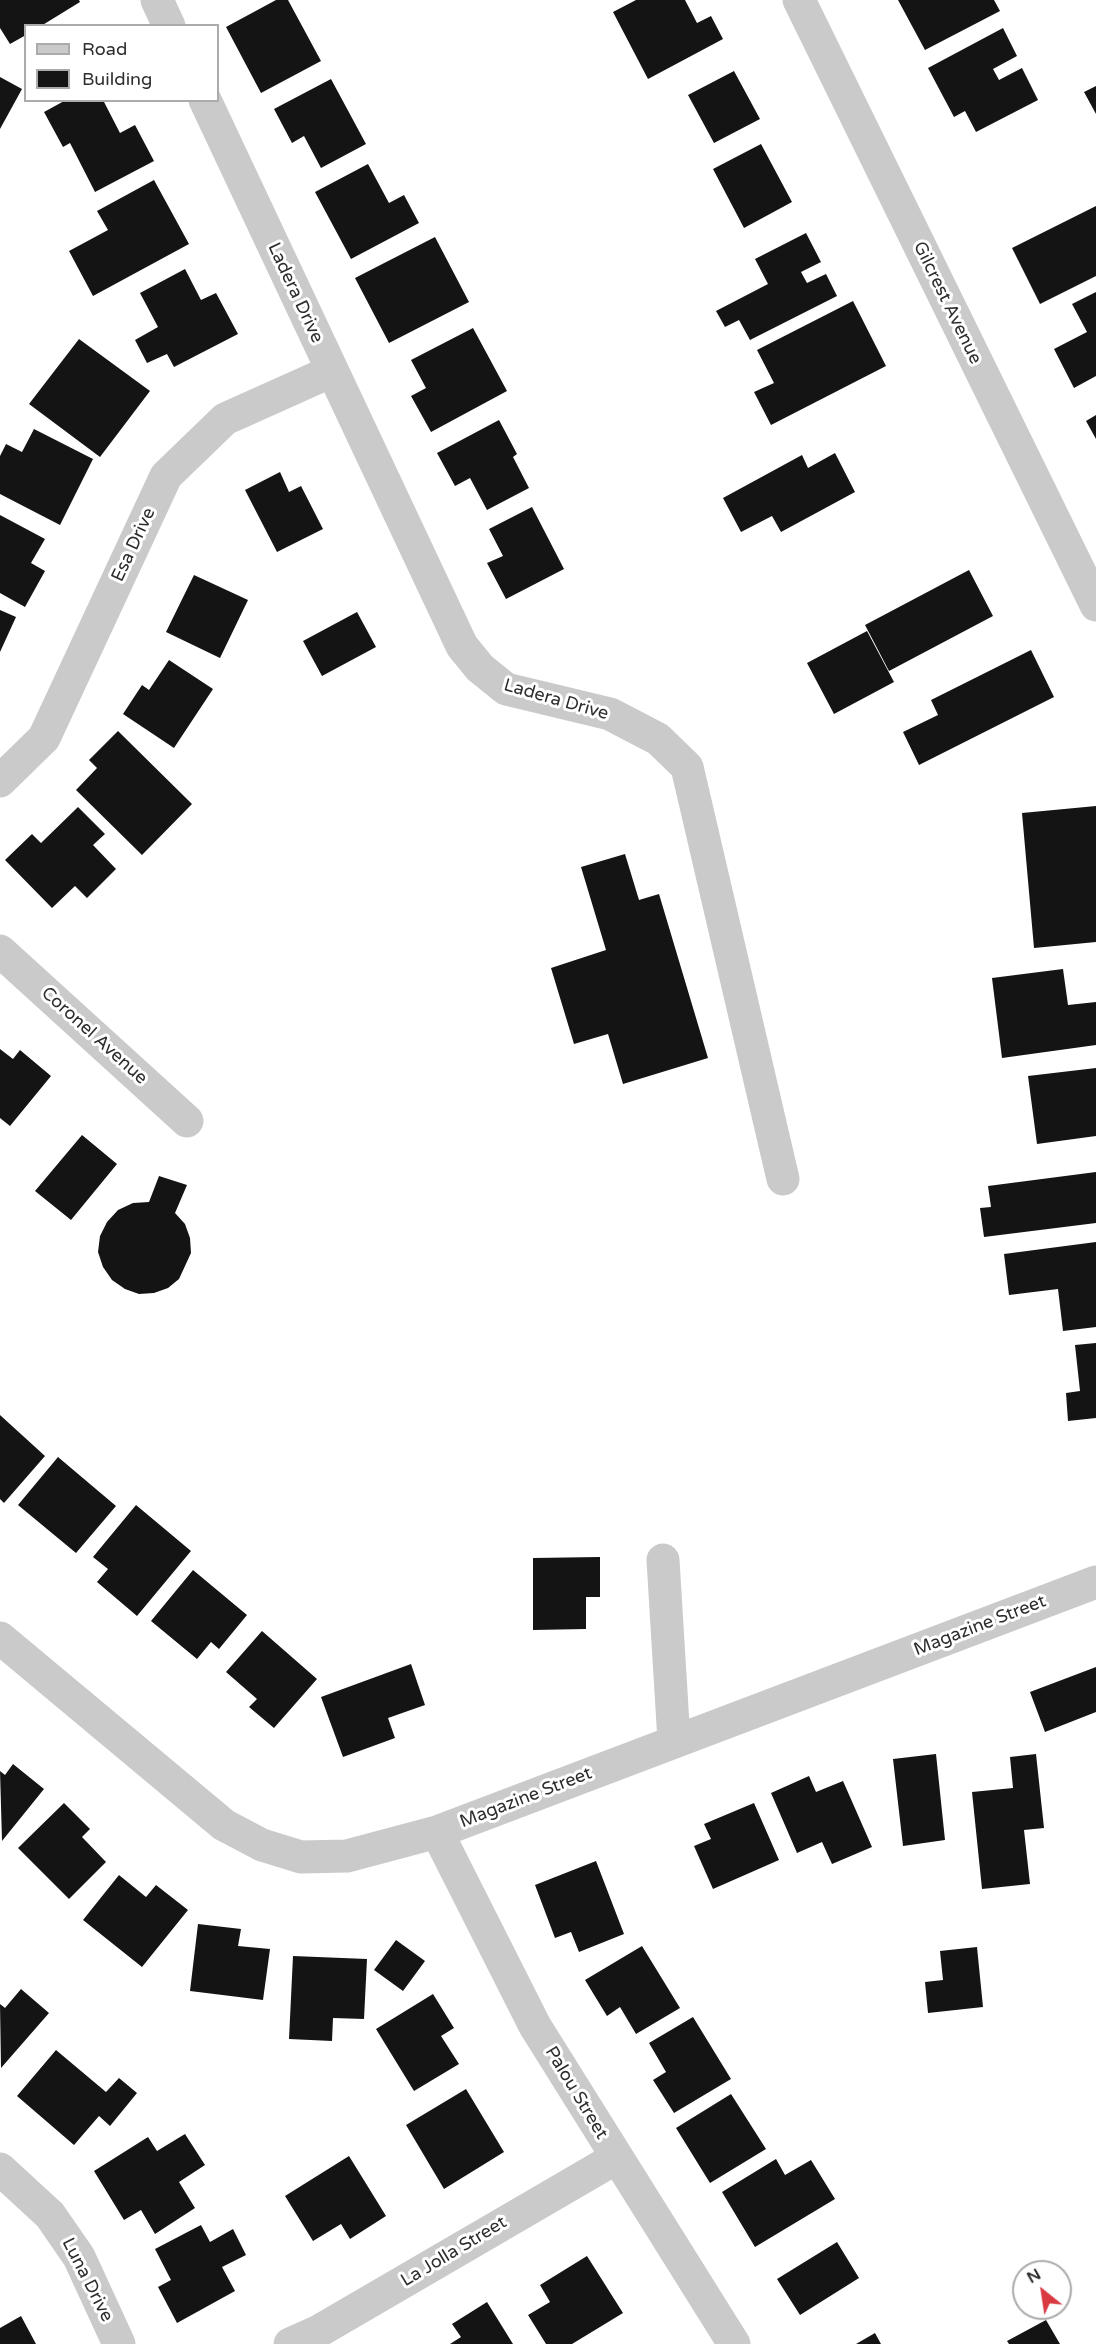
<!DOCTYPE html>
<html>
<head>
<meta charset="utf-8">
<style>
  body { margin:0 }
  #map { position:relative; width:1096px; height:2344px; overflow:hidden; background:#fff; font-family:"Varela Round",sans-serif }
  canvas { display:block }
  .legend { position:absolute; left:24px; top:24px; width:195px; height:78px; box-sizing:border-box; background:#fff; border:2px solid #ababab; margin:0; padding:8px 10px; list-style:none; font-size:18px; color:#2d2d2d }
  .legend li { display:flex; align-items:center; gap:12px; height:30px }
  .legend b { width:30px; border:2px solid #ababab }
  .north { position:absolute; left:1012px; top:2260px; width:60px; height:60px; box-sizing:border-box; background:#fff; border:2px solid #ababab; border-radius:50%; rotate:330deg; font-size:16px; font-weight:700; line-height:24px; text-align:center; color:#2d2d2d }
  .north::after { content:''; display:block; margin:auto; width:21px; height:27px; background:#d93a42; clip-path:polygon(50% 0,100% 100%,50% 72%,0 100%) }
</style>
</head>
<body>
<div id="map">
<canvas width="1096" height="2344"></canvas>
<ul class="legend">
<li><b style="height:8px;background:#cacaca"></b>Road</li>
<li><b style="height:16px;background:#141414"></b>Building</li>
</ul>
<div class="north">N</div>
</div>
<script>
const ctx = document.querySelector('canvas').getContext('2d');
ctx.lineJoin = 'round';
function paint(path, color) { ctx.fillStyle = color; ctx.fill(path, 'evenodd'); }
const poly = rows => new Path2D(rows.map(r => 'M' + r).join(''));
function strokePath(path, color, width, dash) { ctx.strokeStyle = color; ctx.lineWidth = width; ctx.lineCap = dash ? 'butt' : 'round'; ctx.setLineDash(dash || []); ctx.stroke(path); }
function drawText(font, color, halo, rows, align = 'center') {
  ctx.font = font + ' "Varela Round",sans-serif'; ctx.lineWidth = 6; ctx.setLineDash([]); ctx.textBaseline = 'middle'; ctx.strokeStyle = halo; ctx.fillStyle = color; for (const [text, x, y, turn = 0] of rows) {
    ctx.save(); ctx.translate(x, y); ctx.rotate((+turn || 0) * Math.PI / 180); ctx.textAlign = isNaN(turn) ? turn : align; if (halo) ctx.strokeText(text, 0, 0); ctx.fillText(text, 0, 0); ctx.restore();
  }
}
paint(poly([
  [0,0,79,0,80,2,41,26,26,26,26,35,10,44,0,28],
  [276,0,288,0,321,61,261,93,226,27],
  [636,0,685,0,697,23,711,16,723,39,648,79,613,12],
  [898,0,994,0,1000,11,925,50],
  [1003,28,1017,56,993,69,999,80,1022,68,1038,100,976,132,965,111,954,117,928,68],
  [734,71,760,119,714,143,688,95],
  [0,77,22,89,0,129],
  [331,79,366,144,321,168,304,136,292,143,274,109],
  [1096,86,1096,114,1084,92],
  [66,100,103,100,120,133,135,125,154,161,95,192,70,143,63,147,44,112],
  [761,144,792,202,744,228,713,169],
  [368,164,389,203,404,195,419,223,351,259,315,192],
  [154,180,189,244,93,296,69,251,108,230,97,211],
  [1096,206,1096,276,1040,304,1012,248],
  [806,233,821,262,801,272,807,283,826,274,837,296,750,340,739,320,725,327,716,311,768,284,755,259],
  [435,237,469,302,389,343,355,278],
  [185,269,201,300,216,293,238,334,174,367,167,354,147,363,135,340,158,327,140,293],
  [1096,292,1096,376,1074,388,1054,349,1087,332,1072,304],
  [853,301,886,366,771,425,754,392,774,383,757,350],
  [473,328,507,391,431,432,411,396,426,388,411,360],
  [79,339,150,391,100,457,29,404],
  [1096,415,1096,439,1086,421],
  [499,420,517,454,513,457,529,488,487,510,470,478,455,486,437,453],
  [34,429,93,459,60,525,0,494,0,456,6,444,22,452],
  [835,453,855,492,781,532,772,516,741,532,723,498,802,455,808,468],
  [280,472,289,492,301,486,323,529,277,552,245,490],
  [532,507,564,569,506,599,487,563,503,556,489,529],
  [0,515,45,539,31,563,45,571,25,607,0,593],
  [969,570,993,616,889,671,865,625],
  [194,575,248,600,220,658,166,632],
  [0,610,16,617,0,652],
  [357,612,376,647,322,676,303,641],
  [867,631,894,682,834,714,807,663],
  [1031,650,1054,697,919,765,903,732,938,715,931,700],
  [169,660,213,689,174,748,123,714,142,685,149,690],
  [118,731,192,804,142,855,76,790,97,768,89,760],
  [1096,806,1096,942,1034,948,1022,813],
  [78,807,105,834,93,845,116,869,87,898,75,886,52,908,5,860,32,834,41,843],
  [625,854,639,900,659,894,708,1058,623,1084,608,1034,574,1044,551,968,606,950,581,867],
  [1063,969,1068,1005,1096,1002,1096,1045,1002,1058,992,978],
  [0,1049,13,1059,20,1050,51,1076,10,1126,0,1118],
  [1096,1068,1096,1136,1037,1144,1028,1076],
  [82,1135,117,1164,71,1220,35,1191],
  [1096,1172,1096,1223,984,1237,980,1208,991,1207,988,1186],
  [159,1176,187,1185,175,1213,185,1224,190,1238,191,1253,179,1279,168,1288,154,1293,139,1294,125,1289,112,1280,103,1267,98,1252,100,1236,107,1222,118,1210,133,1203,149,1202],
  [1096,1242,1096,1327,1063,1331,1058,1289,1009,1295,1004,1254],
  [1096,1343,1096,1418,1068,1421,1066,1393,1080,1391,1075,1345],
  [0,1415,45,1456,4,1503,0,1499],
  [58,1457,116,1506,76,1553,18,1505],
  [136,1505,191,1551,137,1616,97,1582,108,1569,93,1557],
  [600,1557,600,1597,586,1597,586,1629,533,1630,533,1558],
  [193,1570,247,1615,219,1649,211,1642,197,1659,151,1621],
  [262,1631,317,1679,274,1728,249,1707,257,1699,226,1672],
  [411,1664,425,1705,388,1718,395,1738,343,1757,321,1697],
  [1096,1667,1096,1712,1045,1732,1030,1692],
  [936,1754,945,1840,903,1846,893,1759],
  [1036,1754,1044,1828,1024,1830,1030,1884,982,1889,972,1792,1013,1788,1010,1757],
  [13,1764,44,1789,2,1841,0,1771,5,1775],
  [809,1776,816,1792,843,1781,872,1847,832,1864,822,1842,797,1853,771,1793],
  [64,1803,90,1829,82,1837,106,1862,69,1899,18,1848],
  [754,1803,779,1860,713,1889,694,1846,711,1839,704,1824],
  [596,1861,624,1934,579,1952,571,1932,555,1938,535,1885],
  [119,1875,146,1897,156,1885,188,1910,142,1967,83,1920],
  [198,1924,241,1929,238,1946,270,1949,263,2000,190,1991],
  [396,1940,425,1961,403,1991,374,1970],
  [642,1946,680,2008,636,2034,620,2007,607,2016,585,1980],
  [977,1947,983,2007,928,2013,925,1982,943,1980,940,1951],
  [293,1956,367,1959,364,2019,333,2018,332,2041,289,2039],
  [21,1989,49,2013,1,2068,0,2004,5,2008],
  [433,1994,454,2028,441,2036,459,2064,414,2091,376,2029],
  [693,2017,731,2079,674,2113,653,2080,666,2072,649,2043],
  [56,2050,106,2092,119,2078,137,2093,110,2126,99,2116,74,2145,17,2096],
  [466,2089,504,2152,444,2189,406,2125],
  [731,2094,766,2149,710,2183,676,2128],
  [185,2134,205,2165,179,2182,195,2208,155,2234,141,2210,124,2220,94,2171,148,2137,157,2151],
  [349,2156,386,2216,350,2239,341,2224,313,2241,285,2196],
  [776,2159,785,2175,811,2160,835,2199,755,2247,722,2192],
  [201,2225,210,2242,233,2229,246,2255,222,2267,235,2291,177,2323,158,2287,171,2280,155,2249],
  [837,2242,859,2278,800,2315,777,2279],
  [587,2256,623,2313,572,2344,546,2344,528,2315,550,2302,540,2285],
  [487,2302,513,2344,450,2344,461,2337,452,2324],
  [21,2316,36,2344,0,2344,0,2328],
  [1046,2320,1060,2344,1009,2344,1007,2341],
  [875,2333,881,2344,856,2344]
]), '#141414');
strokePath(poly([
  [157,0,169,26],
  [799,0,1096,605],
  [205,100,462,646,480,668,506,689,610,714,658,739,687,767,783,1179],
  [0,781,44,738,166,476,225,419,332,371],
  [0,951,187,1121],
  [663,1560,674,1741],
  [0,1638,224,1825,262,1845,301,1857,347,1856,437,1832,1096,1582],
  [437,1832,535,2026,734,2344],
  [0,2169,50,2215,79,2257,119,2344],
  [290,2344,319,2331,616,2158]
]), '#cacaca', 33);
drawText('18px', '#2d2d2d', '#fff', [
  ["Ladera Drive",295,293,65],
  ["Gilcrest Avenue",947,303,64],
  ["Esa Drive",134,545,-65],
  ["Ladera Drive",556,700,16],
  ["Coronel Avenue",94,1036,42],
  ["Magazine Street",980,1626,-21],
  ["Magazine Street",526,1798,-21],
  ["Palou Street",576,2093,59],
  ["La Jolla Street",454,2252,-31],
  ["Luna Drive",87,2280,63]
]);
</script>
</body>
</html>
